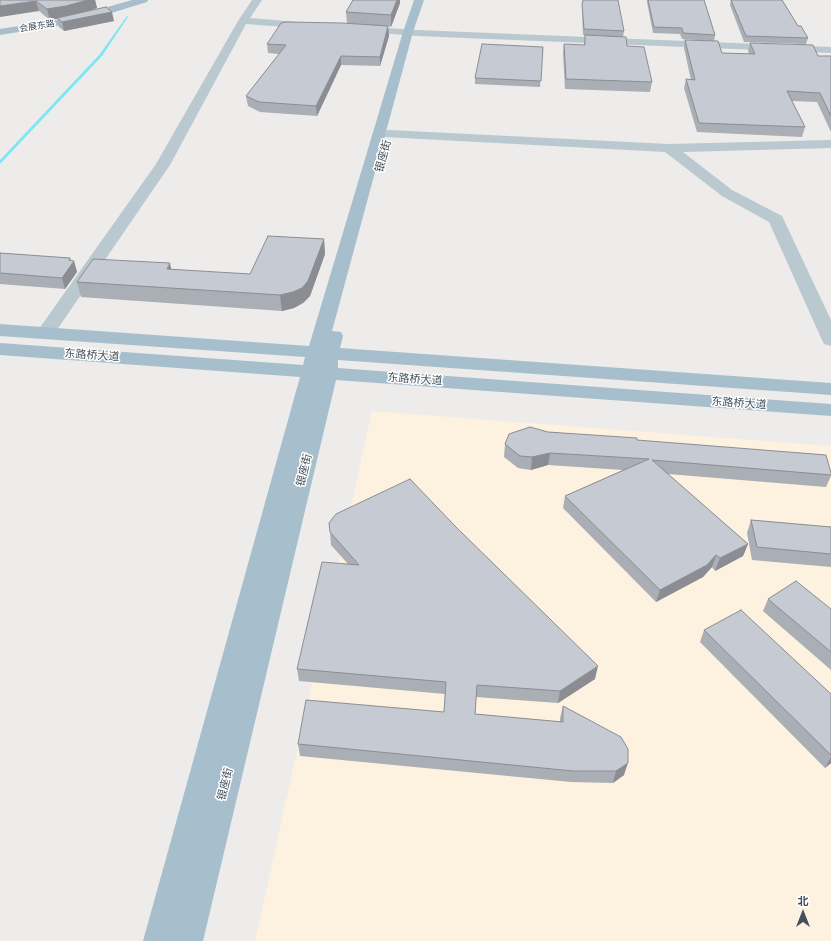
<!DOCTYPE html>
<html>
<head>
<meta charset="utf-8">
<style>
  body { margin:0 }
  #map { position:relative; width:831px; height:941px; overflow:hidden; background:#eeebeb; font-family:Ubuntu,"Noto Sans SC",sans-serif }
  canvas { display:block }
  .north { position:absolute; left:783px; top:893px; width:40px; height:40px; -webkit-text-stroke:3px #fff; paint-order:stroke; rotate:0deg; font-size:11px; font-weight:700; line-height:16px; text-align:center; color:#42515a }
  .north::after { content:''; display:block; margin:auto; width:14px; height:18px; background:#42515a; clip-path:polygon(50% 0,100% 100%,50% 72%,0 100%) }
</style>
</head>
<body>
<div id="map">
<canvas width="831" height="941"></canvas>
<div class="north">北</div>
</div>
<script>
const ctx = document.querySelector('canvas').getContext('2d');
ctx.lineJoin = 'round';
function paint(path, color) { ctx.fillStyle = color; ctx.fill(path, 'evenodd'); }
const poly = rows => new Path2D(rows.map(r => 'M' + r).join(''));
function strokePath(path, color, width, dash) { ctx.strokeStyle = color; ctx.lineWidth = width; ctx.lineCap = dash ? 'butt' : 'round'; ctx.setLineDash(dash || []); ctx.stroke(path); }
function drawText(font, color, halo, rows, align = 'center') {
  ctx.font = font + ' Ubuntu,"Noto Sans SC",sans-serif'; ctx.lineWidth = 3; ctx.setLineDash([]); ctx.textBaseline = 'middle'; ctx.strokeStyle = halo; ctx.fillStyle = color; for (const [text, x, y, turn = 0] of rows) {
    ctx.save(); ctx.translate(x, y); ctx.rotate((+turn || 0) * Math.PI / 180); ctx.textAlign = isNaN(turn) ? turn : align; if (halo) ctx.strokeText(text, 0, 0); ctx.fillText(text, 0, 0); ctx.restore();
  }
}
paint(poly([
  [372,411,831,446,831,941,255,941]
]), '#fdf1e0');
paint(poly([
  [127,16,128,17,102,56,1,163,0,163,0,160,100,54,127,16]
]), '#7ce6f3');
paint(poly([
  [252,0,262,0,250,18,310,23,315,26,310,29,246,24,170,165,52,337,45,339,38,337,36,333,156,164,238,21,252,0],
  [358,26,417,30,831,47,831,53,417,36,354,31,353,29,358,26],
  [389,130,669,144,831,140,831,148,683,152,732,190,782,216,831,320,831,346,824,344,822,340,769,222,722,196,665,152,384,137,382,134,384,131,389,130]
]), '#bac8cf');
paint(poly([
  [132,0,148,0,147,2,105,15,69,24,0,35,0,29,69,18,132,0],
  [414,0,424,0,413,32,332,331,341,332,343,336,340,348,831,383,831,395,338,360,338,368,831,404,831,416,336,380,203,941,143,941,300,377,0,355,0,343,303,365,305,357,0,336,0,324,309,346,403,32,414,0]
]), '#a7bfcd');
paint(poly([
  [0,0,95,0,97,8,84,12,114,21,64,31,59,27,57,18,50,20,39,11],
  [353,0,400,0,400,3,391,27,388,26,389,36,380,66,341,65,317,116,260,112,248,106,246,96,279,54,268,53,267,44,347,23,346,12],
  [583,0,624,31,623,37,627,46,652,82,650,92,565,89,563,53,564,44,584,45,585,35,583,35,582,9],
  [647,0,704,0,715,35,714,41,682,39,680,34,653,33,647,2],
  [731,0,782,0,798,26,808,38,806,44,744,42,730,5],
  [685,40,722,53,749,54,748,51,750,43,818,56,831,56,831,132,817,102,792,101,805,127,802,137,697,132,684,88,686,79,691,80,684,48],
  [543,47,540,87,475,84,475,78],
  [324,239,325,254,310,296,303,303,294,308,282,311,81,297,77,282,250,274],
  [0,253,74,261,77,272,65,289,0,284],
  [548,432,637,440,831,473,831,476,826,487,668,474,748,544,743,556,715,571,712,567,703,577,656,602,563,508,565,496,623,470,548,465,531,470,518,468,504,457,505,444],
  [751,520,831,527,831,567,752,560,747,533],
  [330,532,595,679,558,703,476,697,475,714,560,722,560,718,563,706,624,775,613,783,571,782,300,756,298,744,444,712,445,694,299,681,297,669,348,564,331,545],
  [768,599,831,609,831,670,763,611],
  [704,630,831,694,831,763,825,768,700,642]
]), '#aaaeb5');
paint(poly([
  [88,0,95,0,97,8,69,17,50,20,47,9],
  [397,0,400,0,400,3,391,27,391,15],
  [36,1,39,11,0,17,0,6],
  [112,12,114,21,64,31,62,22],
  [388,26,389,36,380,66,380,57],
  [341,56,341,65,317,116,316,106],
  [324,239,325,254,310,296,303,303,294,308,282,311,280,295],
  [70,258,72,264,74,261,77,272,65,289,62,278,69,260],
  [170,263,173,278,167,269],
  [550,453,548,465,531,470,532,457],
  [748,544,743,556,715,571,720,558],
  [716,555,712,567,703,577,656,602,660,590],
  [598,666,595,679,558,703,560,691],
  [831,757,831,763,825,768],
  [628,763,624,775,613,783,616,771]
]), '#8b8d93');
const building = poly([
  [0,0,88,0,66,6,47,9,36,1,0,6,0,0],
  [353,0,397,0,391,15,346,12,353,0],
  [583,0,618,0,624,31,584,29,582,4,583,0],
  [648,0,704,0,715,35,683,33,682,28,654,27,648,0],
  [731,0,782,0,798,26,801,26,808,38,746,36,731,0],
  [106,7,112,12,62,22,57,18,106,7],
  [286,22,342,23,388,26,380,57,341,56,316,106,259,102,246,96,286,45,267,44,281,23,286,22],
  [585,35,626,37,627,46,644,47,652,82,566,79,564,44,585,45,585,35],
  [685,40,718,41,722,53,755,54,750,43,813,45,818,56,831,56,831,116,820,93,787,91,805,127,699,123,686,79,695,80,685,40],
  [482,44,543,47,541,81,475,78,482,44],
  [268,236,324,239,308,281,302,288,293,292,280,295,77,282,93,259,170,263,167,269,250,274,268,236],
  [0,253,70,258,69,260,74,261,62,278,0,273,0,253],
  [530,427,548,432,637,438,637,440,826,455,831,473,831,475,652,460,748,544,720,558,716,555,707,565,660,590,565,496,649,459,550,453,532,457,520,456,505,444,509,434,530,427],
  [410,479,456,527,598,666,560,691,477,685,475,714,563,722,563,706,621,737,628,749,628,763,616,771,573,771,298,744,306,700,444,712,446,682,297,669,322,562,359,565,330,532,329,523,336,514,410,479],
  [751,520,831,527,831,554,757,547,751,520],
  [796,581,831,609,831,652,768,599,796,581],
  [741,610,831,694,831,755,704,630,741,610]
]);
paint(building, '#c6cad2');
strokePath(building, '#8b8d93', 1);
drawText('9px', '#42515a', '#fff', [
  ["会展东路",37,26,-9]
]);
drawText('11px', '#42515a', '#fff', [
  ["银座街",383,156,-75],
  ["东路桥大道",92,355,4],
  ["东路桥大道",415,379,4],
  ["东路桥大道",739,403,4],
  ["银座街",304,470,-76],
  ["银座街",225,784,-76]
]);
</script>
</body>
</html>
